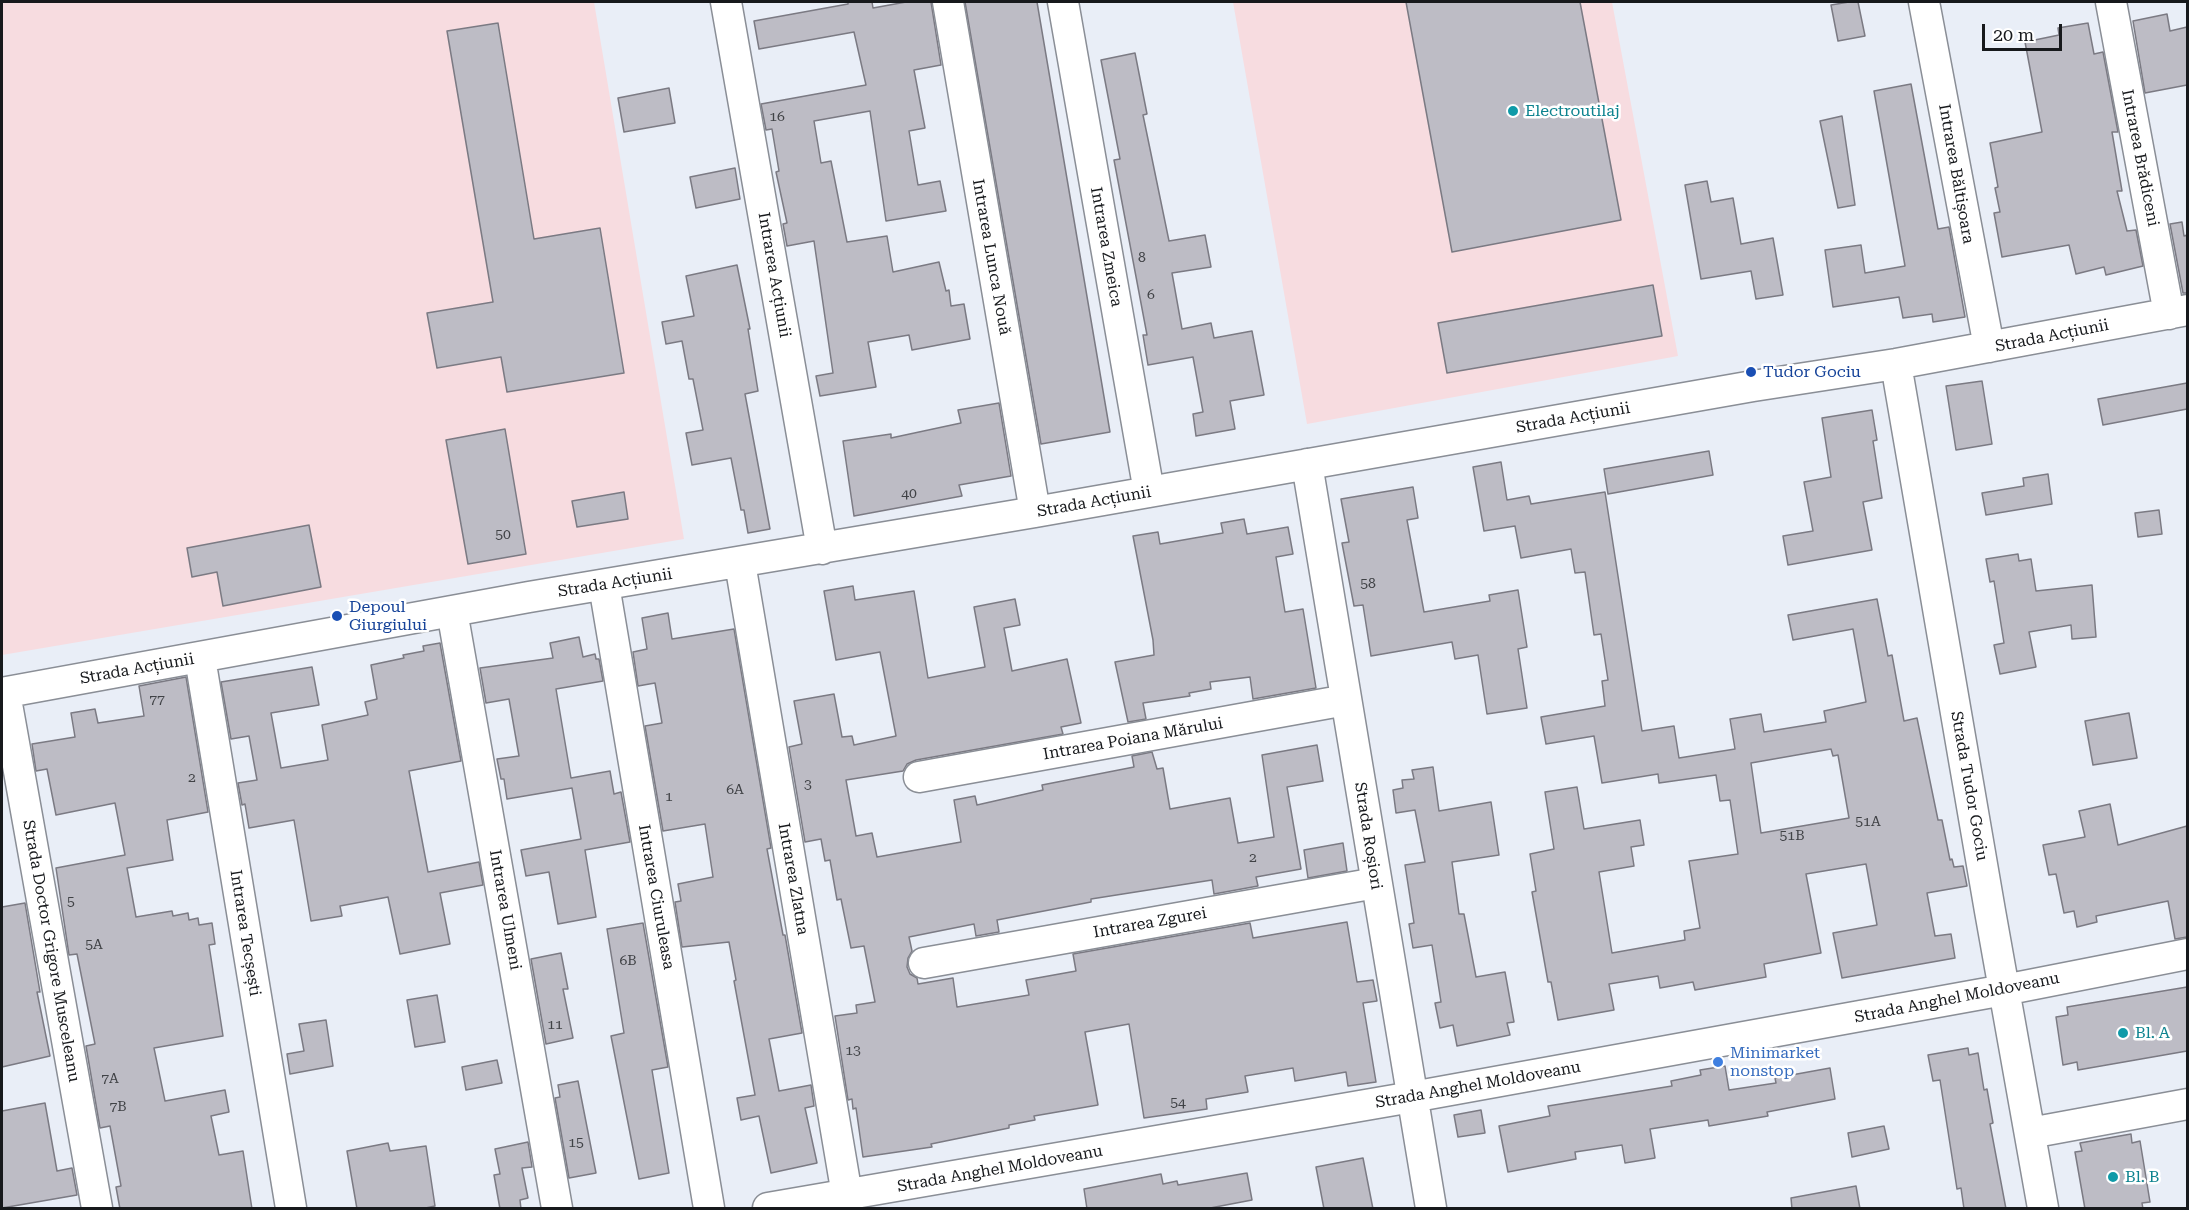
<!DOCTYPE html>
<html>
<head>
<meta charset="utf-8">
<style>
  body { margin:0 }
  #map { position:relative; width:2189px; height:1210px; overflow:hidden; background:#e9eef7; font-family:"Roboto Serif",serif }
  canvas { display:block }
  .frame { position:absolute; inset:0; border:3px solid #17191c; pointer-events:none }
  .scale { position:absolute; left:1982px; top:24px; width:80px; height:27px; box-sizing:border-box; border:3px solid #17191c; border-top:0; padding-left:8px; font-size:18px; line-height:21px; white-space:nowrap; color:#17191c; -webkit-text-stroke:4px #fff; paint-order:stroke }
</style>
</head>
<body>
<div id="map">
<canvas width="2189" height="1210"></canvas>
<div class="frame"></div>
<div class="scale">20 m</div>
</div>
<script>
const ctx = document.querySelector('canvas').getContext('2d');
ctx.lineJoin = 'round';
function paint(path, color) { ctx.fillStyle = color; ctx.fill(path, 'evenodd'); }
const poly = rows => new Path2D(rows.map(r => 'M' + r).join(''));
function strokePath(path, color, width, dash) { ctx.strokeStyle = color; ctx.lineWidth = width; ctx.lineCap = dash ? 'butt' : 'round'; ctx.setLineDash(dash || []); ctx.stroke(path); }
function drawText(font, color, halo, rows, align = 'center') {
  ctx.font = font + ' "Roboto Serif",serif'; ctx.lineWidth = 5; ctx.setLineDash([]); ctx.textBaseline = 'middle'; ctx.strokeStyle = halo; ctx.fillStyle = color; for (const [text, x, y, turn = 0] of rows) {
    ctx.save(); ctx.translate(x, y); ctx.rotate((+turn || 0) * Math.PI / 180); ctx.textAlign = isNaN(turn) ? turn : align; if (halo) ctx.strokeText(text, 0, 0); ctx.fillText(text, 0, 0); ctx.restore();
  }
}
paint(poly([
  [2,2,594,2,684,539,2,655],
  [1233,2,1612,2,1678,356,1307,424]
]), '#f7dce0');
const building = poly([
  [848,2,872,2,873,8,906,2,931,2,941,65,914,70,925,128,909,131,918,185,940,181,946,211,886,221,870,111,814,121,821,163,831,161,847,242,887,236,893,272,939,262,946,291,949,290,951,306,964,304,970,339,912,350,909,335,868,342,876,387,820,396,816,376,833,373,814,241,787,246,783,224,787,223,776,172,779,171,772,129,766,130,761,104,866,85,854,32,759,49,754,21,848,4,848,2],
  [965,2,1037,2,1110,432,1041,444,965,2],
  [1406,2,1580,2,1621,220,1452,252,1406,2],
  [1849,2,1858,2,1865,36,1838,41,1831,5,1849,2],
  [2167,14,2170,31,2187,27,2187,85,2145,93,2133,21,2167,14],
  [498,23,534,239,600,228,624,373,507,392,501,357,437,368,427,313,493,302,447,31,498,23],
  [2088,23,2094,54,2103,52,2118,132,2112,132,2122,191,2117,191,2127,231,2136,230,2143,266,2106,275,2104,267,2076,274,2069,245,2002,257,1994,213,2000,212,1995,188,1998,187,1990,143,2042,132,2025,42,2059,35,2058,28,2088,23],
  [1135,53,1147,114,1143,115,1169,241,1205,235,1211,267,1172,273,1182,329,1211,323,1214,338,1252,331,1264,395,1230,401,1235,429,1196,436,1193,414,1203,412,1193,357,1148,365,1143,335,1147,335,1114,160,1120,159,1101,60,1135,53],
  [1911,84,1938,229,1949,227,1965,317,1933,322,1932,314,1903,318,1899,297,1833,307,1825,250,1861,245,1865,273,1905,266,1874,91,1911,84],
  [669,88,675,123,624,132,618,98,669,88],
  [1842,116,1855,205,1838,208,1820,121,1842,116],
  [735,168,740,199,696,208,690,177,735,168],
  [1707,181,1711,202,1733,198,1741,244,1773,238,1783,295,1756,299,1751,271,1701,279,1685,185,1707,181],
  [2182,222,2184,236,2187,235,2187,293,2183,293,2170,224,2182,222],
  [737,265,750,329,748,329,758,391,745,394,770,529,748,533,744,510,741,510,731,458,692,465,686,433,703,430,693,379,689,379,682,341,666,344,662,322,694,316,686,276,737,265],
  [1653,285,1662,336,1447,373,1438,323,1653,285],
  [1982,381,1992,444,1956,450,1946,386,1982,381],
  [2187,383,2187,409,2103,425,2098,399,2187,383],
  [999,403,1011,476,959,485,962,496,854,516,843,441,891,434,891,438,961,423,958,410,999,403],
  [1872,410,1877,440,1873,441,1882,498,1863,502,1872,550,1788,565,1783,536,1813,531,1804,482,1831,477,1822,418,1872,410],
  [505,429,526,554,468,564,446,440,505,429],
  [1709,451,1713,475,1608,494,1604,469,1709,451],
  [1501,462,1507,500,1529,496,1531,504,1605,492,1642,731,1674,726,1679,758,1735,749,1730,719,1761,714,1764,732,1826,722,1824,711,1866,702,1853,629,1793,640,1788,615,1877,599,1888,656,1892,655,1904,721,1917,718,1938,820,1942,820,1950,860,1952,859,1954,867,1963,866,1967,886,1927,893,1935,936,1951,934,1955,958,1842,978,1833,933,1877,925,1866,864,1806,874,1821,953,1764,964,1766,977,1695,990,1693,982,1660,988,1658,976,1609,984,1614,1010,1558,1020,1551,982,1548,982,1532,892,1536,891,1530,854,1554,849,1545,792,1577,787,1584,829,1640,820,1644,845,1631,847,1634,866,1599,872,1612,953,1685,940,1684,931,1700,928,1689,861,1738,854,1730,800,1720,801,1716,775,1659,783,1658,774,1602,783,1594,736,1546,744,1541,717,1605,706,1602,681,1608,680,1601,634,1594,635,1585,572,1575,573,1571,549,1521,558,1515,526,1484,531,1473,467,1501,462],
  [1831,749,1833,756,1838,755,1849,818,1761,833,1751,763,1831,749],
  [2048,474,2052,504,1986,515,1982,493,2024,486,2023,478,2048,474],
  [1413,487,1418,518,1407,520,1424,612,1490,601,1489,595,1518,590,1527,647,1518,649,1527,708,1487,714,1478,655,1455,659,1452,642,1371,656,1363,605,1354,606,1342,543,1349,542,1341,499,1413,487],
  [624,492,628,519,577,527,572,501,624,492],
  [2159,510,2162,534,2138,537,2135,513,2159,510],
  [1244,519,1247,534,1288,527,1293,554,1276,557,1285,612,1303,609,1316,688,1253,699,1250,677,1210,682,1211,689,1189,693,1190,696,1143,703,1146,719,1128,722,1115,662,1154,655,1153,640,1133,536,1158,532,1160,544,1223,533,1221,523,1244,519],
  [309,525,321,587,223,606,217,572,192,577,187,548,309,525],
  [2018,554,2019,561,2031,559,2036,591,2092,585,2096,637,2072,639,2071,625,2029,632,2036,667,2000,674,1994,645,2004,643,1994,581,1990,582,1986,559,2018,554],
  [853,586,855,600,914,591,928,678,985,667,974,607,1015,599,1020,625,1004,628,1012,671,1067,659,1081,723,1061,727,1063,734,916,760,907,764,903,771,846,780,856,836,872,833,877,857,961,842,954,800,975,796,977,805,1043,790,1042,785,1134,767,1132,756,1152,752,1157,769,1163,768,1170,809,1230,798,1238,843,1274,837,1262,755,1317,745,1323,781,1287,787,1301,869,1256,877,1258,886,1214,894,1212,880,1091,899,1091,902,997,920,999,932,976,936,974,924,909,937,912,951,908,958,907,967,910,974,917,978,918,984,953,978,957,1007,1029,995,1026,980,1076,971,1073,954,1250,923,1253,938,1347,922,1357,982,1373,980,1377,1001,1363,1003,1376,1082,1348,1086,1346,1072,1295,1081,1293,1068,1245,1076,1248,1092,1206,1099,1207,1109,1144,1118,1129,1024,1085,1032,1098,1105,1034,1116,1035,1120,1009,1125,1009,1128,931,1144,932,1147,863,1157,856,1108,853,1109,852,1099,848,1100,835,1016,857,1013,856,1005,875,1002,864,946,851,948,841,899,837,900,830,860,825,861,821,839,805,842,789,747,802,744,794,701,834,694,842,737,852,736,854,745,896,736,880,652,836,660,824,591,853,586],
  [668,613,672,639,734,629,771,848,767,849,783,935,785,935,802,1033,769,1039,779,1091,811,1085,814,1106,805,1108,817,1163,771,1173,759,1116,741,1120,737,1098,755,1095,734,981,736,980,729,942,682,947,675,902,681,901,678,884,713,877,705,824,663,831,645,726,662,723,655,683,638,686,633,652,647,649,642,618,668,613],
  [579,637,583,657,595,654,596,659,599,659,603,681,556,689,571,778,610,771,614,794,621,792,630,842,585,850,596,917,558,924,549,872,526,876,521,850,581,839,572,788,507,799,504,779,501,779,497,759,519,756,509,699,486,703,480,668,553,658,550,643,579,637],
  [440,643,461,761,409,771,428,872,479,862,483,885,440,893,450,944,400,954,388,897,340,906,342,916,311,921,294,820,249,828,245,804,242,805,238,783,257,780,249,736,231,739,221,682,312,667,319,705,271,713,281,768,328,760,322,725,368,715,365,702,377,699,371,665,404,658,403,655,424,651,423,646,440,643],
  [186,677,208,812,167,820,173,860,127,868,136,917,172,911,173,916,188,913,189,920,198,918,199,925,212,923,215,944,209,945,223,1036,154,1048,165,1101,225,1090,229,1112,211,1116,219,1155,243,1151,252,1209,120,1209,116,1187,121,1186,110,1126,100,1128,86,1046,95,1044,77,954,69,955,56,868,125,855,115,803,56,815,47,769,36,771,32,744,75,737,71,713,95,709,98,723,144,716,139,686,186,677],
  [2129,713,2137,758,2093,765,2085,721,2129,713],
  [1433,767,1439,811,1491,802,1499,855,1452,862,1459,914,1464,914,1476,977,1505,972,1514,1022,1507,1023,1510,1035,1457,1046,1453,1025,1440,1028,1435,1003,1441,1002,1432,945,1413,948,1409,924,1414,923,1405,865,1425,862,1415,810,1396,813,1393,790,1403,788,1402,780,1414,779,1412,770,1433,767],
  [2110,804,2118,845,2187,826,2187,937,2175,939,2168,901,2096,916,2097,922,2077,927,2074,911,2064,913,2056,874,2049,875,2043,845,2085,837,2079,811,2110,804],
  [1343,843,1347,871,1308,878,1304,850,1343,843],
  [25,903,40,992,37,992,50,1056,2,1067,2,907,25,903],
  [643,923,668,1067,652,1070,669,1173,639,1179,611,1036,624,1033,607,929,643,923],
  [561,953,568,989,563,989,573,1038,546,1044,531,959,561,953],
  [2187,987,2187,1051,2078,1070,2077,1062,2063,1065,2056,1017,2068,1015,2067,1007,2187,987],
  [437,995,445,1042,415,1047,407,1000,437,995],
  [326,1020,333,1066,290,1074,287,1054,304,1051,299,1024,326,1020],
  [1968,1048,1969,1055,1978,1053,1984,1090,1987,1089,1993,1123,1990,1124,2006,1209,1964,1209,1961,1188,1957,1189,1940,1080,1933,1081,1928,1055,1968,1048],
  [497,1060,502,1083,466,1090,462,1067,497,1060],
  [1725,1066,1729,1090,1776,1083,1775,1078,1830,1068,1835,1099,1767,1112,1768,1116,1709,1126,1708,1120,1650,1129,1655,1158,1625,1163,1622,1145,1575,1152,1576,1159,1508,1172,1499,1126,1550,1116,1548,1106,1672,1086,1671,1081,1701,1075,1700,1070,1725,1066],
  [578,1081,596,1173,569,1178,555,1098,560,1097,558,1085,578,1081],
  [45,1103,57,1171,72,1168,77,1195,2,1208,2,1111,45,1103],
  [1481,1110,1485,1133,1458,1137,1454,1115,1481,1110],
  [1884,1126,1889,1149,1852,1157,1848,1133,1884,1126],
  [2131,1134,2132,1143,2140,1141,2150,1202,2142,1203,2143,1209,2085,1209,2075,1152,2082,1151,2080,1143,2131,1134],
  [528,1142,532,1167,522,1168,528,1198,520,1200,521,1209,500,1209,494,1175,500,1174,495,1149,528,1142],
  [388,1143,390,1151,426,1146,435,1206,421,1209,357,1209,347,1151,388,1143],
  [1363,1158,1373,1209,1324,1209,1316,1167,1363,1158],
  [1247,1173,1252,1200,1205,1209,1087,1209,1084,1189,1161,1174,1163,1184,1177,1181,1178,1185,1247,1173],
  [1856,1186,1860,1209,1792,1209,1791,1198,1856,1186]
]);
paint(building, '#bdbcc5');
strokePath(building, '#7b7a83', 1.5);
const street = poly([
  [726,2,822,549],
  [948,2,1035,512],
  [1063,2,1149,492],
  [1924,2,1989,347],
  [2111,2,2169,314],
  [1896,364,1990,911,2043,1208],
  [1307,464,1431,1208],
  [740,563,847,1195],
  [604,585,709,1208],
  [452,611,557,1208],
  [200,658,291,1208],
  [2,693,529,597,1035,512,1753,386,1896,364,2188,310],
  [5,693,97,1208],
  [919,777,1346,700],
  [924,963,1376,883],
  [2030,1133,2188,1104],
  [768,1208,1412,1097,2004,990,2188,954]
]);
strokePath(street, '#8a8e96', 33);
strokePath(street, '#fff', 30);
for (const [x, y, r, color] of [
  [1513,111,6,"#0f9aa8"],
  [1751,372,6,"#1a4fb4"],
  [337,616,6,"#1a4fb4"],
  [2123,1033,6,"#0f9aa8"],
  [1718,1062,6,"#3f7fe0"],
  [2113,1177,6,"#0f9aa8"]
]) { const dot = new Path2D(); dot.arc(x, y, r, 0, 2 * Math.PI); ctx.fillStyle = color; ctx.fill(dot); strokePath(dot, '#fff', 2); }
drawText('14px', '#404246', null, [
  ["16",777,117],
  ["8",1142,258],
  ["6",1151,295],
  ["40",909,494],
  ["50",503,535],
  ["58",1368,584],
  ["77",157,700],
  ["2",192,778],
  ["3",808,785],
  ["6A",735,790],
  ["1",669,797],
  ["51A",1868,822],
  ["51B",1792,836],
  ["2",1253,858],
  ["5",71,902],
  ["5A",94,945],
  ["6B",628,961],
  ["11",555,1025],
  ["13",853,1051],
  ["7A",110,1079],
  ["54",1178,1103],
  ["7B",118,1107],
  ["15",576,1143]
]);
drawText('16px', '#0d838f', '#fff', [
  ["Electroutilaj",1525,111],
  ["Bl. A",2135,1033],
  ["Bl. B",2125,1177]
], 'left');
drawText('16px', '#17191c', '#fff', [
  ["Intrarea Brădiceni",2140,158,79],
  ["Intrarea Băltișoara",1956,174,80],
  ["Intrarea Zmeica",1106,247,80],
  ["Intrarea Lunca Nouă",991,257,80],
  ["Intrarea Acțiunii",774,275,80],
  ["Strada Acțiunii",2052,336,-11],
  ["Strada Acțiunii",1573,418,-10],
  ["Strada Acțiunii",1094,502,-10],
  ["Strada Acțiunii",615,583,-9],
  ["Strada Acțiunii",137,669,-10],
  ["Intrarea Poiana Mărului",1133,739,-10],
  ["Strada Tudor Gociu",1969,786,80],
  ["Strada Roșiori",1368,836,81],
  ["Intrarea Zlatna",793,879,80],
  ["Intrarea Ciuruleasa",656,897,80],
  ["Intrarea Ulmeni",505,910,80],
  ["Intrarea Zgurei",1150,923,-10],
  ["Intrarea Tecșești",245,933,81],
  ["Strada Doctor Grigore Musceleanu",51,951,80],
  ["Strada Anghel Moldoveanu",1957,998,-11],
  ["Strada Anghel Moldoveanu",1478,1085,-10],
  ["Strada Anghel Moldoveanu",1000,1169,-10]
]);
drawText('16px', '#164399', '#fff', [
  ["Tudor Gociu",1763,372],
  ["Depoul",349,607],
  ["Giurgiului",349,625]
], 'left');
drawText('16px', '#366cbe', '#fff', [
  ["Minimarket",1730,1053],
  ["nonstop",1730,1071]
], 'left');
</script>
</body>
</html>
